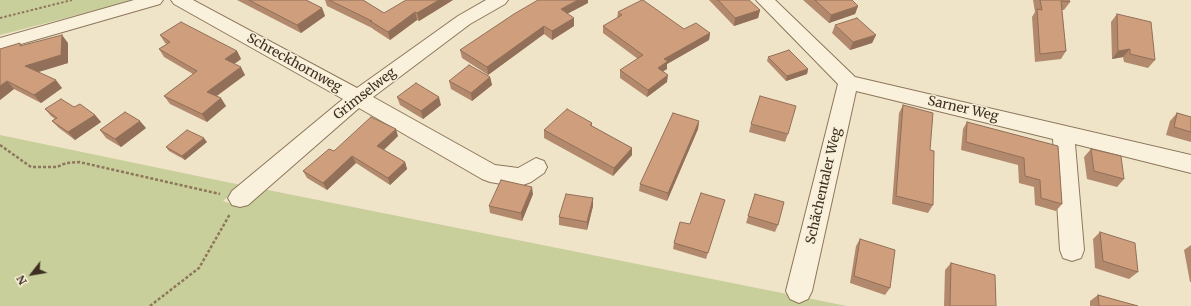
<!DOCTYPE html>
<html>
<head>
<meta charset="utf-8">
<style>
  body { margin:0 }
  #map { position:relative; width:1191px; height:306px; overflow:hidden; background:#f0e4c8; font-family:Merriweather,serif }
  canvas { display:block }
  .north { position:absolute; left:12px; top:254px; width:40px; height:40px; -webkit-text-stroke:3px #f7eed8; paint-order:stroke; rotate:239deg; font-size:11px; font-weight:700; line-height:16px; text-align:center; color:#3d2e20 }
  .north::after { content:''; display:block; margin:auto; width:14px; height:18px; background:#3d2e20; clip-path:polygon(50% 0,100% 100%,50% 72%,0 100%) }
</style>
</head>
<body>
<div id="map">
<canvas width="1191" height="306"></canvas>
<div class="north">N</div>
</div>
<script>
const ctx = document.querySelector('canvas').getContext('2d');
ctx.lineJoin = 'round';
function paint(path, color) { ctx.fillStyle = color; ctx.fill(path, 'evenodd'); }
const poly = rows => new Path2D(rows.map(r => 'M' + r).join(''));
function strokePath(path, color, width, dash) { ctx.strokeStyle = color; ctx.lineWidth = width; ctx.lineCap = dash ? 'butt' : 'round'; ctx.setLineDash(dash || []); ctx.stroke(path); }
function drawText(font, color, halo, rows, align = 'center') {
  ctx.font = font + ' Merriweather,serif'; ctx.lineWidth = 3; ctx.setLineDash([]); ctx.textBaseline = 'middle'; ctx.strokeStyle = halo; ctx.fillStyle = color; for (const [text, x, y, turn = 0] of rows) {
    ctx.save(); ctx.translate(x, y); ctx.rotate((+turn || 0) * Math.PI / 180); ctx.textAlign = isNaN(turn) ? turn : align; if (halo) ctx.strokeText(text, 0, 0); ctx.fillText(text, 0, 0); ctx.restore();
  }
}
paint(poly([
  [0,0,135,0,0,35],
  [0,135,241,185,223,201,240,207,258,188,847,306,0,306]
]), '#c9cf9b');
const minor = poly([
  [134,0,163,0,160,4,0,50,0,38,134,0],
  [171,0,193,0,357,88,458,16,486,0,508,0,505,4,470,24,373,97,495,165,518,168,536,158,544,161,547,167,544,173,531,182,523,185,513,186,490,182,482,179,359,108,248,205,240,207,232,205,228,198,232,191,343,99,174,4,171,0],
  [756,0,775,0,855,77,1191,155,1191,173,1075,144,1084,250,1081,258,1072,261,1063,258,1060,250,1053,139,856,91,812,291,808,299,799,303,790,299,786,291,838,84,756,0]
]);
strokePath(minor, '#8d765c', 2);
strokePath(poly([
  [0,18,72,0]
]), '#8d765c', 2, [2.5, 2]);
strokePath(poly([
  [0,145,31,167,57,167,66,163,79,162,220,194],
  [150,306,199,268,230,214]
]), '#8d765c', 2.5, [3, 2]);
paint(minor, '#faf1dc');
paint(poly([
  [237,0,306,0,322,8,325,16,301,33],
  [325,0,363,0,384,13,453,0,419,21,417,20,390,40,373,29,372,28,327,6],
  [709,0,749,0,760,10,758,18,734,26],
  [803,0,852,0,858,6,855,14,829,23],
  [1033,0,1069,0,1070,2,1064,10,1062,10,1066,51,1061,59,1035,62,1032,17,1035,12],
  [588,3,567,14,574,26,552,40,544,34,488,75,462,58,460,50],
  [618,12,684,29,710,33,709,40,667,64,667,69,663,71,667,82,647,97,620,78,620,70,638,59,603,33,603,26,617,18],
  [1117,14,1155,60,1148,68,1124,62,1123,57,1112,59,1111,22],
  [835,25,876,35,872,43,850,50,832,33],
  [160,35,237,51,241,59,234,64,245,75,217,96,226,106,207,122,170,104,164,96,193,74,164,57,159,49,167,44,165,43],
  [68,43,68,63,38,72,62,88,41,103,14,89,0,100,0,49,22,46],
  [768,57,808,69,807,74,786,81,767,61],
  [490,77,492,85,472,101,451,89,449,81],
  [397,97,441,105,423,119,400,105],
  [903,105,930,150,933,205,928,213,892,204,899,113],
  [74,107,95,115,101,122,75,140,59,128,52,121,55,119,51,116,45,109],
  [1177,113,1191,117,1191,142,1166,135,1170,121],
  [699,121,698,129,667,201,639,191,640,184],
  [967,122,1058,146,1062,204,1056,211,1035,205,1034,187,1019,183,1018,165,961,150,963,129],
  [592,123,592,126,632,148,632,155,613,176,544,138,544,130],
  [751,124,788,134,785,142,749,132],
  [146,128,121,147,106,138,100,130],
  [398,136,384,150,405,162,407,169,390,185,356,163,327,190,307,178,303,171,334,151],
  [207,142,185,160,169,151,166,147],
  [1091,149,1124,179,1117,187,1087,179,1084,157],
  [533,194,522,221,490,213,489,206],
  [755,194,778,225,775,232,746,223],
  [593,198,593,206,587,230,559,225,559,217],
  [725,200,706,259,673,249,674,243,690,224],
  [1100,232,1138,272,1129,279,1095,268,1093,239],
  [860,239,890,288,885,295,850,283,856,246],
  [1191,245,1191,282,1190,282,1184,250],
  [951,263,996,306,944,306,945,270],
  [1098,295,1138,306,1090,306,1090,301]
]), '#b2896c');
paint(poly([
  [439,0,453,0,419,21,417,13],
  [578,0,588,0,588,3,561,17,561,9],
  [858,6,855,14,829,23,831,15],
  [322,8,325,16,301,33,297,25],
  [760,10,758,18,734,26,735,18],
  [415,12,417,20,390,40,388,32],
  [574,18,574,26,552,40,552,31],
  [544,26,544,34,488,75,487,67],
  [710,33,709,40,667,64,667,69,657,75,658,68,664,59],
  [62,35,68,43,68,63,32,74,25,66],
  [876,35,872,43,850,50,853,42],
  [1130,49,1123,57,1112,59,1118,51],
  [237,51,241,59,230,67,225,59],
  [241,67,245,75,212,99,207,92],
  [808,69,807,74,786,81,787,76],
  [668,75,667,82,647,97,648,90],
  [490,77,492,85,472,101,471,93],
  [56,80,62,88,41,103,34,95],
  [7,81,14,89,0,100,0,86],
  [439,97,441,105,423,119,421,111],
  [221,98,226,106,207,122,202,114],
  [95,115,101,122,75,140,68,132],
  [140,121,146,128,121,147,115,139],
  [699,121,698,129,667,201,668,193],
  [396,129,398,136,380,153,377,146],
  [204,138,207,142,185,160,182,156],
  [632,148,632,155,613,176,614,168],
  [352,156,356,163,327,190,323,183],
  [405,162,407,169,390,185,388,178],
  [532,187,533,194,522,221,521,213],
  [593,198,593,206,587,230,587,222]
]), '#916f58');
const building = poly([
  [249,0,306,0,322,8,297,25,249,0],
  [329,0,363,0,384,13,406,0,439,0,417,13,415,12,388,32,370,21,372,21,329,0],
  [538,0,578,0,561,9,574,18,552,31,544,26,487,67,460,50,514,14,538,0],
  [642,0,643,0,684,29,696,23,710,33,664,59,668,61,658,68,668,75,648,90,620,70,643,55,603,26,622,15,618,12,642,0],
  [718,0,749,0,760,10,735,18,718,0],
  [815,0,852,0,858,6,831,15,815,0],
  [1040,0,1069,0,1070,2,1061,1,1066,51,1040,54,1037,9,1042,10,1040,0],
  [1117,14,1151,22,1155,60,1130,54,1130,49,1118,51,1117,14],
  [857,18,876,35,853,42,835,25,857,18],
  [181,22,237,51,225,59,241,67,207,92,221,98,202,114,164,96,197,71,159,49,170,42,160,35,181,22],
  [62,35,61,55,25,66,56,80,34,95,7,81,0,86,0,49,20,43,20,46,62,35],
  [789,50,808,69,787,76,768,57,789,50],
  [469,65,490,77,471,93,449,81,469,65],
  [416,83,439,97,421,111,397,97,416,83],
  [760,96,796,106,788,134,751,124,760,96],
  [61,99,74,107,80,104,95,115,68,132,52,121,57,118,45,109,61,99],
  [903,105,933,113,930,150,934,151,933,205,896,196,903,105],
  [567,109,592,123,590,125,632,148,614,168,544,130,567,109],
  [125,112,140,121,115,139,100,130,125,112],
  [673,113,699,121,668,193,640,184,673,113],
  [1177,113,1191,117,1191,132,1174,127,1177,113],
  [371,117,396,129,377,146,405,162,388,178,352,156,323,183,303,171,329,149,334,151,371,117],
  [967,122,1058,146,1062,204,1041,198,1040,180,1025,176,1024,158,966,142,967,122],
  [187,130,204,138,182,156,166,147,187,130],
  [1091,149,1121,156,1124,179,1094,171,1091,149],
  [501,180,532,187,521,213,489,206,501,180],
  [701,193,725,200,708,253,674,243,680,222,690,224,701,193],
  [566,194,593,198,587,222,559,217,566,194],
  [755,194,784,202,778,225,748,216,755,194],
  [1100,232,1135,243,1138,272,1103,261,1100,232],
  [860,239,895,250,890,288,854,276,860,239],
  [951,263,995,275,996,306,950,306,951,263],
  [1098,295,1138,306,1099,306,1098,295]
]);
paint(building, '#cf9f7d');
strokePath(building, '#916f58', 1);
drawText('13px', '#3d2e20', '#f7eed8', [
  ["Schreckhornweg",294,63,29],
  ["Grimselweg",365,94,-38],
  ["Sarner Weg",963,109,13],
  ["Schächentaler Weg",824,186,-77]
]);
</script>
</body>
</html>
